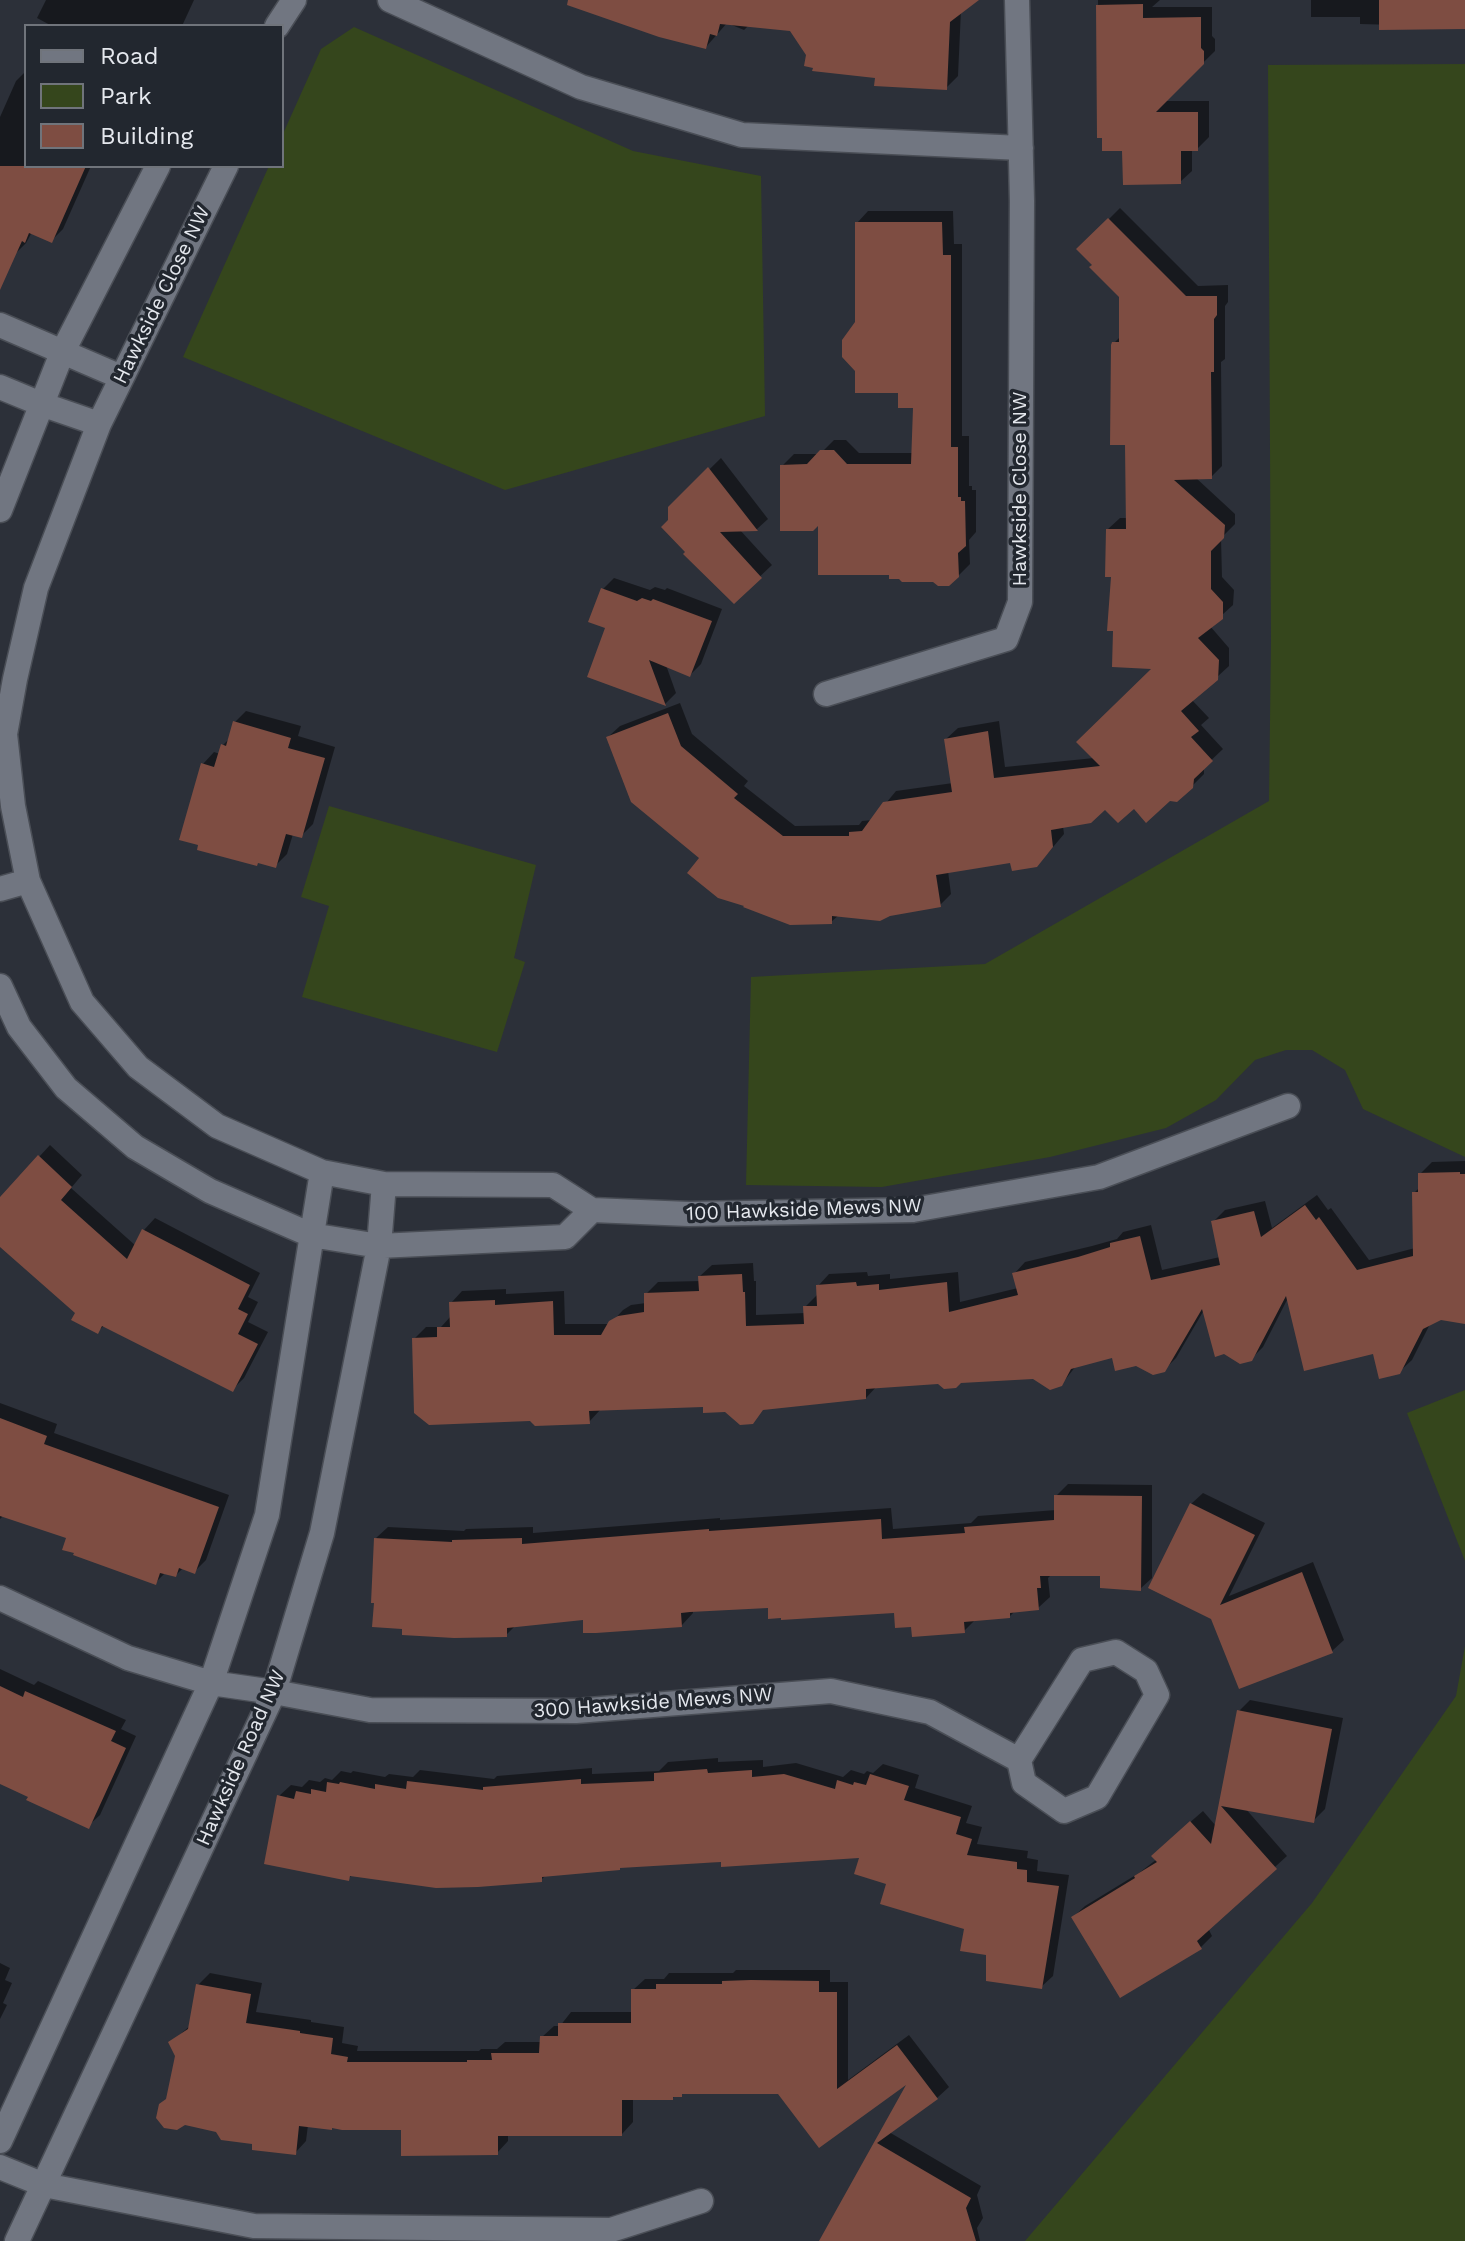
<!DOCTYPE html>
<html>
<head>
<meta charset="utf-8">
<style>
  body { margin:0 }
  #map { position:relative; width:1465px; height:2241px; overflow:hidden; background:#2c3039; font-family:"Work Sans",sans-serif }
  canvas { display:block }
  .legend { position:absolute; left:24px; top:24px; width:260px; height:144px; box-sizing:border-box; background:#22272f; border:2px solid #70747b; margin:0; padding:10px 14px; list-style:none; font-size:24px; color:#e5e8ee }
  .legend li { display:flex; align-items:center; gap:16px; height:40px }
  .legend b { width:40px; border:2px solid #70747b }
</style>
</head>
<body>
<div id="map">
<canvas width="1465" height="2241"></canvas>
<ul class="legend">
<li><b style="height:10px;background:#717681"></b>Road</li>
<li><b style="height:22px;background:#35461c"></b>Park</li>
<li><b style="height:22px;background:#7e4d42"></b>Building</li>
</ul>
</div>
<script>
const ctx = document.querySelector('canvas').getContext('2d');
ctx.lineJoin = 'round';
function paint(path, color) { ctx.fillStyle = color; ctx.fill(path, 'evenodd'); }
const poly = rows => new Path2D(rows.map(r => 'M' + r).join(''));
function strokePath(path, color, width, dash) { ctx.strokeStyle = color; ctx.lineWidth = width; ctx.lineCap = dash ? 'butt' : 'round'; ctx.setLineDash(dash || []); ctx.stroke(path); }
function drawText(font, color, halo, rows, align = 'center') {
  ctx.font = font + ' "Work Sans",sans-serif'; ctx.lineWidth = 7; ctx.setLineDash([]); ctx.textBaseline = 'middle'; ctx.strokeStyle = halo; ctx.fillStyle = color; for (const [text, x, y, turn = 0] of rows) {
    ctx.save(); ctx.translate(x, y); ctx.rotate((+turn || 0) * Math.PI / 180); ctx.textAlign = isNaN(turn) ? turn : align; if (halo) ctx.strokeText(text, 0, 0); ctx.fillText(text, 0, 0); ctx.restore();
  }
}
paint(poly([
  [354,27,633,151,761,176,765,416,505,490,183,357,269,166,282,166,282,136,321,49],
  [1465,64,1465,1157,1363,1109,1345,1070,1312,1050,1286,1050,1255,1060,1216,1100,1166,1128,1050,1157,882,1187,746,1185,751,977,985,964,1269,801,1271,641,1268,65],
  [329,806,536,865,514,958,525,962,497,1052,302,997,329,906,301,897],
  [1465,1390,1465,1561,1407,1413],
  [1465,1646,1465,2241,1025,2241,1312,1903,1456,1696]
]), '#35461c');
paint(poly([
  [46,0,194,0,182,26,52,26,37,18],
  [598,0,966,0,961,10,958,76,946,88,877,76,808,54,791,30,749,25,744,30,727,23,706,47],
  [1098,0,1160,0,1152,7,1212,7,1212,36,1215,39,1215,51,1164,101,1209,101,1209,137,1197,149,1192,149,1192,171,1180,182,1104,136,1099,136],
  [1311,0,1465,0,1465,27,1360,24,1360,17,1311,17],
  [26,71,26,166,91,166,63,229,51,241,32,232,26,243,14,255,0,249,0,117,16,81],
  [1120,208,1198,286,1228,285,1228,302,1225,306,1225,359,1221,362,1222,466,1211,477,1195,477,1235,514,1235,524,1221,538,1222,577,1234,590,1233,605,1210,626,1229,648,1229,666,1192,700,1209,718,1201,725,1223,749,1204,767,1204,774,1192,786,1135,807,1105,807,1063,826,1064,834,1048,853,1012,861,948,871,951,894,940,905,839,915,831,922,702,857,608,737,620,726,680,703,692,734,748,781,744,786,795,826,859,825,862,821,872,820,896,791,953,783,946,739,958,728,999,721,1005,767,1094,758,1155,667,1113,575,1108,529,1120,518,1128,518,1127,443,1114,343,1121,336,1121,297,1079,249],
  [868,211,953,211,954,244,962,244,962,436,969,436,969,486,972,486,972,490,976,490,976,532,969,540,970,564,958,576,934,580,891,573,820,521,782,466,794,454,820,454,834,440,846,440,859,453,914,453,915,406,900,391,857,323,857,223],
  [721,458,768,519,757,529,740,530,772,565,734,601,670,521,670,508],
  [614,578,650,590,655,587,665,590,667,588,722,609,701,664,690,675,666,665,676,693,665,704,590,676,608,627,603,589],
  [246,711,301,726,298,736,335,747,313,824,301,836,293,834,287,854,276,865,203,764,214,752,220,754,223,745,230,738,235,722],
  [50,1145,82,1175,71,1188,136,1246,144,1230,155,1218,260,1273,248,1297,258,1302,248,1322,268,1332,244,1378,233,1389,105,1325,98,1331,0,1244,0,1212,39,1157],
  [1465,1161,1465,1317,1440,1318,1430,1324,1412,1360,1399,1372,1375,1351,1288,1298,1263,1347,1251,1359,1204,1310,1176,1358,1164,1370,1113,1356,1076,1366,1061,1385,1034,1377,877,1386,866,1398,726,1410,705,1405,600,1410,589,1422,414,1339,426,1327,441,1327,451,1316,451,1303,462,1291,506,1289,506,1294,564,1291,565,1324,610,1324,623,1310,631,1305,646,1303,646,1294,658,1282,701,1281,700,1276,712,1265,753,1263,754,1281,756,1281,756,1315,805,1313,805,1307,817,1295,818,1286,829,1274,867,1272,868,1276,890,1274,890,1279,958,1272,960,1302,1018,1288,1014,1274,1025,1262,1092,1246,1117,1239,1123,1232,1151,1225,1162,1270,1220,1257,1213,1222,1225,1210,1265,1201,1272,1228,1317,1195,1328,1210,1331,1208,1369,1260,1415,1248,1414,1193,1420,1187,1420,1174,1432,1162],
  [0,1403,57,1424,54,1433,229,1495,206,1560,194,1572,183,1568,176,1575,165,1573,155,1583,69,1537,4,1515,0,1519],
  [1068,1484,1152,1485,1152,1578,1140,1589,1102,1574,1052,1574,1048,1578,1050,1597,1038,1608,1016,1610,1010,1616,976,1619,964,1631,913,1624,896,1611,770,1606,693,1610,693,1613,682,1625,584,1618,516,1625,506,1635,376,1538,388,1527,464,1531,466,1529,533,1527,533,1533,720,1518,720,1520,891,1508,893,1529,971,1523,978,1516,1056,1510,1056,1496],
  [1203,1493,1265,1523,1229,1596,1313,1562,1344,1640,1332,1651,1240,1687,1191,1504],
  [0,1669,34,1685,38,1681,126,1720,121,1729,136,1736,100,1815,88,1826,0,1782],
  [1250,1700,1343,1718,1325,1809,1313,1821,1245,1808,1287,1856,1208,1928,1212,1936,1201,1947,1121,1995,1073,1917,1085,1906,1139,1873,1157,1859,1165,1844,1203,1811,1216,1826,1239,1711],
  [718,1758,718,1762,763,1760,763,1767,796,1763,843,1777,851,1770,864,1774,867,1771,873,1773,883,1764,919,1775,915,1788,972,1806,966,1823,982,1827,977,1844,1028,1851,1027,1858,1038,1860,1037,1871,1069,1875,1053,1976,1041,1987,988,1954,966,1928,888,1883,862,1856,622,1866,619,1869,547,1874,541,1880,352,1875,348,1879,279,1796,291,1785,302,1787,309,1780,320,1782,325,1778,332,1780,341,1771,351,1773,353,1771,385,1777,389,1774,413,1777,420,1770,494,1779,497,1776,592,1768,592,1774,659,1771,668,1762],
  [0,1963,10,1968,5,1980,12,1983,3,2003,7,2005,0,2019],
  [736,1970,830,1970,830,1982,848,1982,848,2080,909,2035,949,2087,937,2098,889,2132,981,2186,977,2195,983,2218,977,2228,980,2241,831,2241,823,2236,912,2078,820,2146,778,2092,684,2092,672,2098,633,2098,633,2122,622,2134,508,2134,508,2141,497,2153,403,2128,308,2125,306,2141,295,2153,217,2130,169,2097,177,2055,170,2043,191,2025,198,1985,210,1973,262,1983,256,2012,311,2020,311,2022,344,2027,342,2043,358,2046,357,2051,479,2051,481,2049,497,2049,505,2042,542,2042,542,2037,554,2026,560,2026,571,2012,633,2012,633,1990,645,1979,664,1979,669,1973,733,1973]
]), '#0007');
paint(poly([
  [568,0,979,0,950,22,947,90,874,86,875,78,812,71,813,68,804,66,806,55,790,31,720,24,717,36,710,34,706,49,659,37,567,5],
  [1379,0,1465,0,1465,29,1379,30],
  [1143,4,1143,18,1201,17,1201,48,1204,51,1204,64,1156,112,1198,112,1198,151,1181,151,1181,184,1123,185,1122,151,1102,151,1102,138,1097,138,1096,5],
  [0,166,86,166,52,243,29,233,25,243,22,241,0,290],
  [1108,218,1186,296,1217,296,1217,315,1214,319,1214,372,1211,372,1212,479,1174,480,1225,525,1224,538,1211,551,1211,589,1223,602,1223,619,1198,638,1219,660,1218,680,1181,711,1199,731,1191,737,1213,761,1194,779,1193,788,1177,802,1170,801,1146,823,1134,809,1118,823,1105,810,1091,823,1051,830,1053,847,1037,867,1012,871,1010,863,936,875,941,907,890,916,880,921,832,916,832,924,790,925,743,907,744,906,718,898,687,873,699,858,631,802,606,737,668,713,681,746,738,794,734,798,783,836,849,836,849,832,862,831,883,802,952,792,944,739,988,731,994,778,1100,766,1076,742,1151,669,1112,667,1113,631,1107,631,1111,577,1105,577,1106,529,1126,529,1125,445,1110,445,1111,345,1112,342,1119,342,1119,297,1089,267,1092,265,1076,249],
  [855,222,942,222,943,255,951,255,951,447,958,447,958,497,961,497,961,501,965,501,966,546,958,553,959,577,949,586,938,586,933,582,902,582,899,579,889,579,889,575,818,575,818,526,813,531,780,531,780,465,807,464,820,450,834,450,847,464,911,464,913,408,898,408,898,393,855,393,855,371,842,357,842,340,855,322],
  [708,467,758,531,720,532,762,578,734,604,683,554,685,552,661,527,668,520,668,507],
  [601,588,637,601,642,598,651,601,653,599,712,621,690,677,649,660,666,706,587,677,605,628,588,622],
  [233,721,291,738,288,748,325,758,302,838,286,834,276,868,258,863,257,866,197,850,198,845,179,840,201,763,214,767,221,744,226,746],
  [38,1155,72,1187,61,1200,127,1259,142,1229,250,1285,238,1309,248,1314,238,1334,258,1344,233,1392,102,1326,98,1334,71,1320,75,1313,0,1247,0,1197],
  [1460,1172,1460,1174,1465,1174,1465,1324,1441,1320,1423,1329,1400,1374,1379,1379,1373,1354,1304,1371,1286,1296,1252,1361,1240,1364,1224,1354,1215,1357,1202,1309,1165,1372,1153,1375,1136,1366,1115,1371,1112,1358,1071,1369,1062,1386,1050,1390,1033,1379,961,1383,956,1388,944,1389,938,1384,866,1389,866,1399,763,1410,753,1424,740,1425,725,1412,703,1413,703,1407,589,1411,590,1424,535,1426,530,1421,429,1425,414,1413,412,1338,437,1337,437,1327,450,1327,449,1302,495,1300,495,1305,553,1301,554,1335,601,1335,609,1321,618,1316,644,1312,644,1293,699,1291,698,1276,742,1274,743,1292,745,1292,746,1326,804,1324,803,1306,817,1306,816,1285,856,1282,857,1286,879,1284,879,1290,947,1282,949,1312,1018,1295,1012,1273,1078,1257,1110,1247,1110,1243,1140,1236,1151,1280,1220,1265,1211,1221,1254,1211,1261,1237,1305,1205,1316,1220,1319,1217,1357,1270,1413,1256,1412,1192,1418,1192,1418,1173],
  [0,1418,47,1436,44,1444,219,1507,195,1574,179,1568,176,1577,160,1573,156,1585,73,1555,74,1553,62,1550,66,1538,0,1516],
  [1054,1495,1142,1496,1141,1591,1100,1588,1100,1576,1040,1576,1041,1588,1037,1588,1039,1610,1010,1613,1010,1618,964,1622,965,1633,912,1637,911,1627,895,1628,894,1613,781,1620,781,1618,768,1619,768,1608,690,1612,681,1613,682,1627,596,1633,583,1633,583,1620,507,1628,507,1637,454,1638,402,1635,402,1629,372,1627,374,1603,371,1603,374,1538,452,1542,452,1540,522,1538,522,1544,709,1529,709,1531,881,1519,882,1539,965,1533,964,1527,1054,1520],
  [1190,1503,1255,1535,1220,1605,1302,1572,1333,1653,1239,1689,1211,1619,1148,1588],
  [0,1686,23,1697,25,1691,116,1731,111,1741,126,1748,89,1829,26,1800,28,1797,0,1784],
  [1237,1710,1332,1729,1314,1823,1221,1806,1277,1869,1197,1941,1202,1949,1120,1998,1071,1917,1135,1878,1134,1876,1157,1862,1151,1856,1190,1821,1211,1844],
  [707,1769,708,1773,752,1770,752,1777,784,1774,835,1789,837,1780,853,1785,854,1782,866,1785,870,1774,909,1786,904,1800,961,1817,956,1834,972,1839,967,1855,1017,1862,1017,1869,1027,1870,1027,1882,1059,1886,1042,1989,986,1981,986,1955,960,1951,964,1929,880,1904,886,1884,854,1874,859,1858,721,1867,721,1862,620,1868,620,1870,542,1877,542,1882,478,1887,436,1888,350,1876,349,1881,264,1864,277,1795,294,1799,296,1791,311,1794,311,1789,326,1792,327,1782,339,1784,340,1782,375,1789,375,1784,406,1789,407,1781,483,1790,483,1787,581,1779,581,1784,654,1781,654,1773],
  [751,1980,819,1981,819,1992,837,1992,837,2089,897,2045,938,2099,877,2143,971,2198,966,2208,976,2241,819,2241,906,2085,819,2148,778,2094,682,2094,682,2097,673,2097,673,2100,622,2100,622,2136,498,2136,498,2155,401,2156,401,2130,342,2130,332,2128,332,2130,299,2126,296,2155,252,2150,252,2144,221,2140,216,2132,185,2125,177,2130,164,2128,156,2118,159,2104,166,2099,175,2056,168,2042,188,2029,196,1984,251,1994,246,2023,300,2031,300,2033,333,2038,331,2054,348,2057,347,2062,467,2062,467,2060,492,2060,491,2053,539,2053,540,2036,558,2036,558,2023,631,2023,631,1989,656,1989,656,1984,722,1984,722,1981]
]), '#7e4d42');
const minor = poly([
  [390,0,581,87,742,135,1021,148],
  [277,26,294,0],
  [226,166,99,424,36,588,15,679,5,734,13,806,28,881,82,1002,138,1067,217,1126,322,1172,384,1184,553,1185,592,1210,689,1214,913,1210,1099,1177,1288,1106],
  [0,325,121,377],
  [0,387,41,404,99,424],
  [0,510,62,353,158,166],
  [826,694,1006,639,1020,602,1022,201,1017,0],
  [0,889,28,881],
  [0,986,19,1027,66,1088,135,1147,210,1191,311,1235,379,1246,565,1237,592,1210],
  [0,1598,128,1658,211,1683,274,1692,370,1710,576,1711,831,1691,930,1712,1019,1760,1024,1783,1064,1811,1097,1797,1157,1695,1146,1671,1116,1652,1082,1660,1019,1760],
  [0,2141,211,1683,267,1515,322,1172],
  [0,2167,44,2185,254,2226,611,2230,701,2201],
  [17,2241,274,1692,322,1533,379,1246,384,1184]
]);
strokePath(minor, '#4a4e56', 27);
strokePath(minor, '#717681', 24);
drawText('20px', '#e5e8ee', '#22272f', [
  ["Hawkside Close NW",162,295,-64],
  ["Hawkside Close NW",1020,489,-90],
  ["100 Hawkside Mews NW",804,1210,-2],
  ["300 Hawkside Mews NW",653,1703,-4],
  ["Hawkside Road NW",241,1758,-66]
]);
</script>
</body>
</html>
